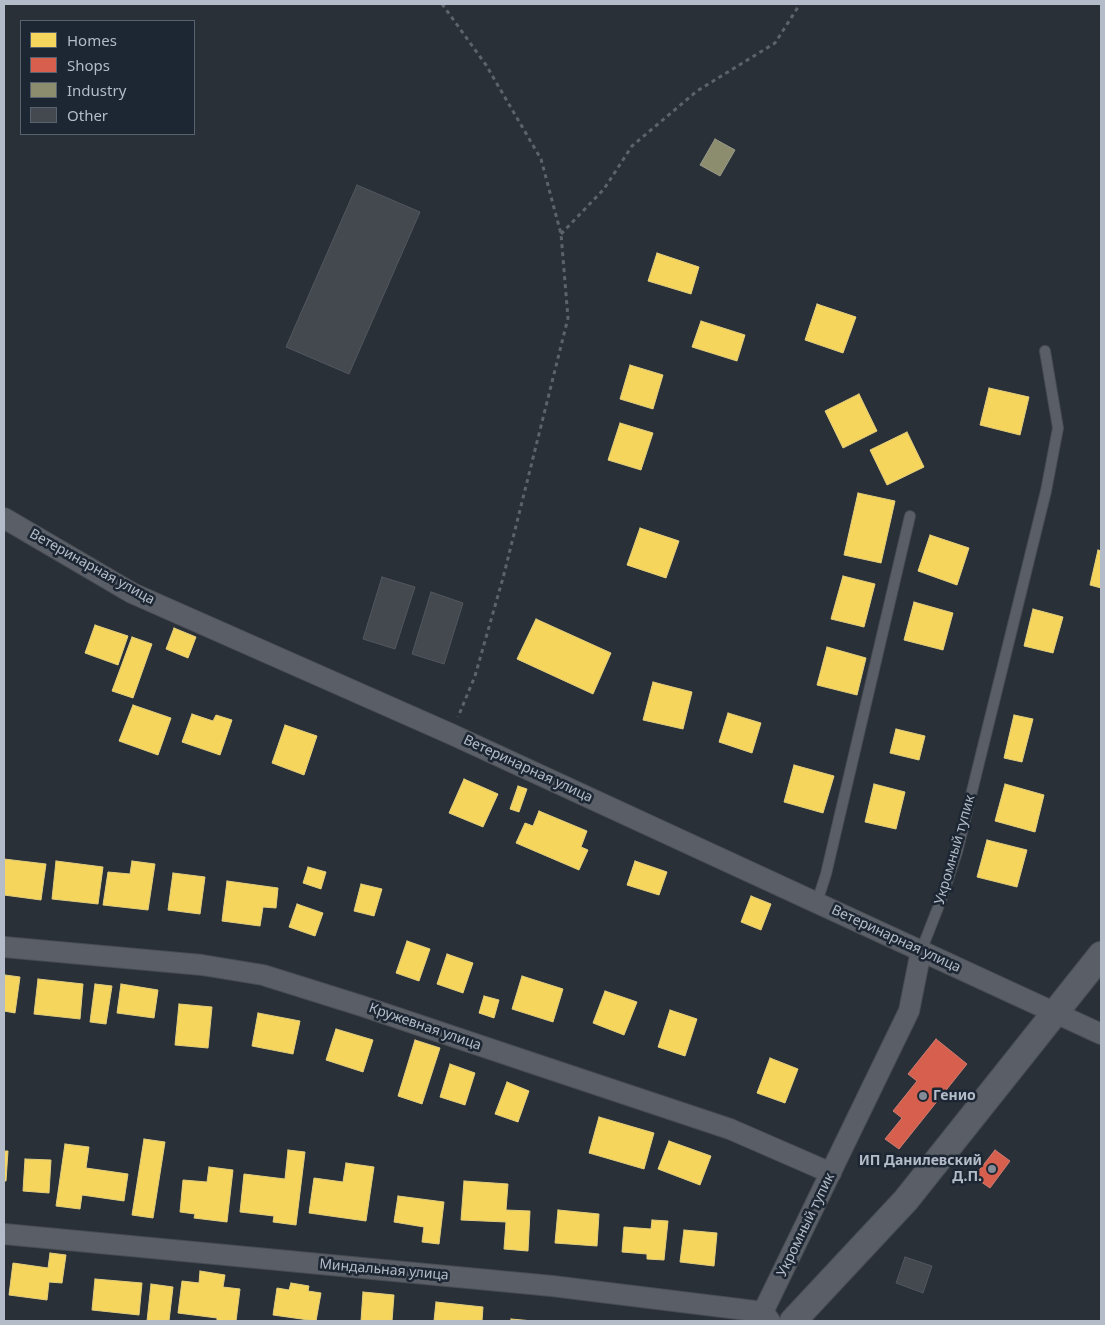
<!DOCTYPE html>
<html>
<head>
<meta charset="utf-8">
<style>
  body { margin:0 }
  #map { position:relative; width:1105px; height:1325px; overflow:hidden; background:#2a3038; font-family:"Noto Sans",sans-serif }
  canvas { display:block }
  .frame { position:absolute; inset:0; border:5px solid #b4bcc9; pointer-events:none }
  .legend { position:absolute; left:20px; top:20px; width:175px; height:115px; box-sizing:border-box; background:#1d2633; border:1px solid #59626f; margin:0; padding:6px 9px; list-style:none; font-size:15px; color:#b4bcc9 }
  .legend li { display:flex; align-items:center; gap:10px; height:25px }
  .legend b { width:25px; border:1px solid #59626f }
</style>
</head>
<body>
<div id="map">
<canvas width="1105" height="1325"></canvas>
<div class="frame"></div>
<ul class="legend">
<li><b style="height:14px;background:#f6d55c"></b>Homes</li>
<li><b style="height:14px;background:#d6604d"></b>Shops</li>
<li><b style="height:14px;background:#8c8c6e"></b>Industry</li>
<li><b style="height:14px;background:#444950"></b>Other</li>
</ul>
</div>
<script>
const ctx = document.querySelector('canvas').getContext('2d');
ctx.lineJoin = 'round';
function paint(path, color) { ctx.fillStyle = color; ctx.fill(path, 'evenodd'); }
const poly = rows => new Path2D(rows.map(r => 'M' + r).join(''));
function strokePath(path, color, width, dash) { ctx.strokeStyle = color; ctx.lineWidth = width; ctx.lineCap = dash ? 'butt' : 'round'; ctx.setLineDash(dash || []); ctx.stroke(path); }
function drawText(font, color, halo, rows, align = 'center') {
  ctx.font = font + ' "Noto Sans",sans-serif'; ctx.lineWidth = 5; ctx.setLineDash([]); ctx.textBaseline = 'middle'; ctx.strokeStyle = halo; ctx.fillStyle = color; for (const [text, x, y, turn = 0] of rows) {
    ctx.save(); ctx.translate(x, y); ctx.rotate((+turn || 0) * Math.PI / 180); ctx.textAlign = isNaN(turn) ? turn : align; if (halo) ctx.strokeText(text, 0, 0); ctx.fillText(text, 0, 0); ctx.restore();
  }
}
const homes = poly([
  [657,253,699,267,691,294,648,281,657,253],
  [817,304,856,317,843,353,805,340,817,304],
  [701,321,745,335,737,361,692,347,701,321],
  [630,365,663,375,653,409,620,399,630,365],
  [989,388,1029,397,1020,435,980,425,989,388],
  [859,394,877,431,843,448,825,411,859,394],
  [620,423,653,433,641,470,608,460,620,423],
  [907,432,924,467,887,485,870,450,907,432],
  [858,493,895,501,881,563,844,555,858,493],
  [640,528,679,541,666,578,627,565,640,528],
  [930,535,969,548,957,585,918,571,930,535],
  [1098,550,1101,551,1101,588,1090,585,1098,550],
  [843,576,875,584,864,627,831,619,843,576],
  [914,602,953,613,943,650,904,640,914,602],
  [1033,609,1063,617,1053,653,1024,646,1033,609],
  [536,619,611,653,593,694,517,659,536,619],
  [95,625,128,636,118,665,85,653,95,625],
  [174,628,196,637,188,658,166,649,174,628],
  [132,637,152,644,133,698,112,691,132,637],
  [827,647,866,658,857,695,817,685,827,647],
  [653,682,692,692,683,729,643,720,653,682],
  [133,705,171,718,158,755,119,741,133,705],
  [728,713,761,723,752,753,719,742,728,713],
  [192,714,213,721,216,715,232,720,220,755,182,742,192,714],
  [1014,715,1033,719,1022,762,1004,758,1014,715],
  [285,725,317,736,304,775,272,763,285,725],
  [896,729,925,736,919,760,890,753,896,729],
  [794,765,834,776,823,813,784,802,794,765],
  [464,779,498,794,483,827,449,813,464,779],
  [874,784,905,792,896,829,865,822,874,784],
  [1005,784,1044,795,1035,832,995,821,1005,784],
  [518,786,527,789,519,812,510,809,518,786],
  [539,811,587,831,581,847,588,850,579,870,516,843,525,823,533,826,539,811],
  [987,840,1027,850,1017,887,977,877,987,840],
  [4,859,46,864,41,900,4,895,4,859],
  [56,861,103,867,98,904,52,899,56,861],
  [132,861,155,864,148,910,103,905,108,872,130,874,132,861],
  [635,861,667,872,659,895,627,885,635,861],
  [308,867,326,872,321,889,303,883,308,867],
  [173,873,205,877,200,914,168,910,173,873],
  [227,881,278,888,276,908,263,907,260,926,222,921,227,881],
  [361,884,382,889,374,916,354,911,361,884],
  [751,896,771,904,761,930,741,922,751,896],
  [297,904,323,913,315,936,289,927,297,904],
  [407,941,430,949,419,981,396,973,407,941],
  [447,954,473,963,463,993,437,984,447,954],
  [5,975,20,977,15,1013,4,1011,4,983,5,975],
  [522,976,563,989,553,1022,512,1009,522,976],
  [38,979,83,984,80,1019,34,1014,38,979],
  [95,984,112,986,106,1024,90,1022,95,984],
  [121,984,158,990,154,1018,117,1013,121,984],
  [605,991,637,1002,624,1035,593,1023,605,991],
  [484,996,499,1000,494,1018,479,1013,484,996],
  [179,1004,212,1007,208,1048,175,1045,179,1004],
  [670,1010,697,1019,685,1056,658,1047,670,1010],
  [258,1013,300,1021,293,1054,252,1046,258,1013],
  [336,1029,373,1040,363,1072,326,1060,336,1029],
  [415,1040,440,1048,422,1104,398,1096,415,1040],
  [770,1058,798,1069,785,1103,757,1093,770,1058],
  [450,1064,475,1073,465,1105,440,1097,450,1064],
  [507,1082,529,1091,518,1122,495,1114,507,1082],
  [599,1117,654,1133,644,1169,589,1153,599,1117],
  [144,1139,165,1142,153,1218,132,1215,144,1139],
  [669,1141,711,1156,700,1185,658,1169,669,1141],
  [65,1144,89,1147,86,1168,128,1174,124,1201,82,1195,80,1209,56,1206,65,1144],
  [288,1150,305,1152,296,1225,273,1222,274,1216,240,1212,244,1174,285,1179,288,1150],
  [4,1151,8,1151,6,1181,4,1181,4,1151],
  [25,1159,51,1160,49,1193,23,1191,25,1159],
  [346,1163,374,1167,366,1221,309,1213,314,1178,343,1182,346,1163],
  [209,1167,233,1170,227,1222,194,1218,195,1214,180,1212,183,1180,207,1182,209,1167],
  [464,1181,508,1184,506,1210,530,1211,528,1251,504,1249,506,1222,461,1220,464,1181],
  [398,1196,444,1202,439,1244,422,1242,424,1227,394,1222,398,1196],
  [558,1210,599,1214,597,1246,555,1243,558,1210],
  [652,1220,668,1221,664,1260,647,1259,647,1254,622,1252,624,1227,651,1229,652,1220],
  [684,1230,717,1233,714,1266,680,1262,684,1230],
  [50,1253,66,1255,62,1283,49,1282,47,1300,9,1295,13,1263,48,1268,50,1253],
  [200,1271,225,1275,223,1287,240,1289,236,1321,217,1321,217,1318,178,1313,182,1281,199,1283,200,1271],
  [95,1279,142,1283,139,1315,92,1310,95,1279],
  [291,1283,309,1286,308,1291,321,1293,316,1321,273,1315,277,1288,289,1290,291,1283],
  [151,1284,173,1287,169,1321,147,1321,151,1284],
  [363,1292,394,1295,392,1321,361,1321,363,1292],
  [436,1302,483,1307,482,1321,434,1321,436,1302],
  [511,1319,533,1321,511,1321,511,1319]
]);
paint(homes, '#f6d55c');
strokePath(homes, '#e2ce7d', 1);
const shops = poly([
  [936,1039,967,1064,899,1149,885,1139,902,1118,893,1111,917,1081,908,1074,936,1039],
  [995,1150,1010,1161,990,1188,974,1177,995,1150]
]);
paint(shops, '#d6604d');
strokePath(shops, '#cc7c72', 1);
const industry = poly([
  [715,139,735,150,720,176,700,165,715,139]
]);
paint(industry, '#8c8c6e');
strokePath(industry, '#989a89', 1);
const building = poly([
  [357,185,420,212,349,374,286,347,357,185],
  [382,577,415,587,395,649,363,639,382,577],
  [431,592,463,603,444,664,412,654,431,592],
  [905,1257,932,1266,923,1293,896,1283,905,1257]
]);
paint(building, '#444950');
strokePath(building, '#52575f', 1);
const service = poly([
  [817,902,826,874,910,516],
  [921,951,941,900,957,852,1046,491,1058,428,1045,351]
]);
const minor = poly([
  [4,518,132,593,451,734,1101,1034],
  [4,947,202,965,263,975,362,1006,526,1061,730,1129,831,1173],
  [4,1234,552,1286,763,1312],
  [770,1321,763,1312,909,1011,921,951]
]);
const tertiary = poly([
  [793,1321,906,1200,1101,955]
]);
strokePath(service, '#484c53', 12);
strokePath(minor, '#484c53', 22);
strokePath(tertiary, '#484c53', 28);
strokePath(poly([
  [442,4,486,65,541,159,561,234,568,318,503,578,475,676,458,717],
  [561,234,604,189,632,146,697,91,775,43,800,4]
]), '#5d636a', 3, [4, 4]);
strokePath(service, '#5a5e66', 10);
strokePath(minor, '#5a5e66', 20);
strokePath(tertiary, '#5a5e66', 26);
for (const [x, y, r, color] of [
  [923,1096,5,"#848b96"],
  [992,1169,5,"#848b96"]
]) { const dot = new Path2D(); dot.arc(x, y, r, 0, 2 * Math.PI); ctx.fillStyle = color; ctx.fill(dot); strokePath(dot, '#1d2633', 2); }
drawText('14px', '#b4bcc9', '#1d2633', [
  ["Ветеринарная улица",92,567,29],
  ["Ветеринарная улица",528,769,25],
  ["Укромный тупик",955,850,-74],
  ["Ветеринарная улица",896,939,25],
  ["Кружевная улица",425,1027,19],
  ["Укромный тупик",806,1225,-64],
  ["Миндальная улица",384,1270,5]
]);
drawText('bold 14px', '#b4bcc9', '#1d2633', [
  ["Генио",933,1096],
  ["ИП Данилевский",982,1161,"right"],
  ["Д.П.",982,1177,"right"]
], 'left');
</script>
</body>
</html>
